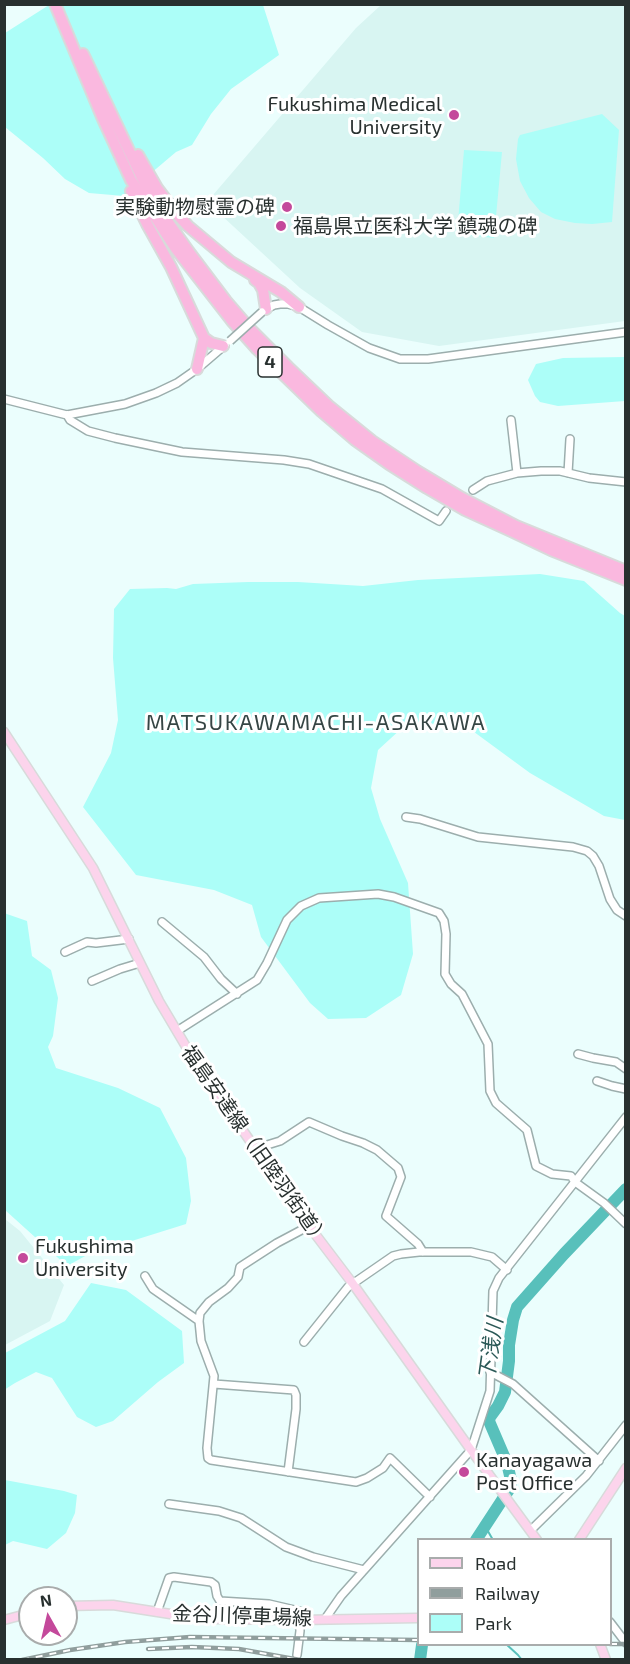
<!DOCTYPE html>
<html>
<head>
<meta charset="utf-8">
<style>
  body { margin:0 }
  #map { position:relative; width:630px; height:1664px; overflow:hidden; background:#ebfefd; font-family:"Exo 2",sans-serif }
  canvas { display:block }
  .frame { position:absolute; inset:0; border:6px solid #28302f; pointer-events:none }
  .legend { position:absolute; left:417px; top:1538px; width:195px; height:108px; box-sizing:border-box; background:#fff; border:2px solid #a9acac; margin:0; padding:8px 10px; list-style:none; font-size:18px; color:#28302f }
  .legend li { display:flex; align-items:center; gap:12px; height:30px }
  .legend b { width:30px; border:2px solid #a9acac }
  .north { position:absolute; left:18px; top:1586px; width:60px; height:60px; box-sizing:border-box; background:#fff; border:2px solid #a9acac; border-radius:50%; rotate:352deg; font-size:16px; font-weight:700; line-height:24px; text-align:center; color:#28302f }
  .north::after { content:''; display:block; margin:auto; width:21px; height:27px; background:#c4499b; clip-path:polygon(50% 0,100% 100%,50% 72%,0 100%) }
</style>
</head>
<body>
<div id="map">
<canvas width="630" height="1664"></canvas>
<div class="frame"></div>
<ul class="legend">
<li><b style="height:8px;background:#fcd4ec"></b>Road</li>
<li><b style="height:8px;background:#909e9d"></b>Railway</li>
<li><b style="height:16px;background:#acfef8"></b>Park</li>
</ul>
<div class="north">N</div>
</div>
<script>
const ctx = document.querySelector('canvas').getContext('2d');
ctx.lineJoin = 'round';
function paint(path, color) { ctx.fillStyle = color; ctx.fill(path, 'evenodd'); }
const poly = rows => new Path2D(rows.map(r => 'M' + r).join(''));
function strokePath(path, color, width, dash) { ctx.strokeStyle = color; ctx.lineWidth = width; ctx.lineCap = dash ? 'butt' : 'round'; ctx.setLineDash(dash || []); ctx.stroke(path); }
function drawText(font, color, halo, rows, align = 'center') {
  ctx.font = font + ' "Exo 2","Noto Sans JP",sans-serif'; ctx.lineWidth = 6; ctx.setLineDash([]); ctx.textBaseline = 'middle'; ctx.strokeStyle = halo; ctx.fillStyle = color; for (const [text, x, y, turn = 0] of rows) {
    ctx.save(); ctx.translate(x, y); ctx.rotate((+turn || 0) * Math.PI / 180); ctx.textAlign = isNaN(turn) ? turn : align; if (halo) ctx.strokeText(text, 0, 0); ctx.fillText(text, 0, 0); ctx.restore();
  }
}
paint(poly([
  [624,4,625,5,625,321,439,346,362,332,300,288,207,202,356,28,381,5],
  [5,1219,20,1231,64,1285,50,1321,5,1345]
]), '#d8f5f2');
paint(poly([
  [49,5,263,5,279,55,231,89,211,114,192,145,176,152,124,196,89,193,65,179,43,158,5,127,5,33],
  [602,114,619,130,612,222,592,224,575,223,555,219,541,212,529,198,520,181,516,159,518,139,520,135],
  [464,150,502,152,494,238,457,234],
  [625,357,625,401,558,406,540,402,535,396,528,380,536,364,563,358],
  [540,574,584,581,620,613,625,616,625,820,604,816,530,773,470,729,438,723,402,728,378,750,371,788,380,819,408,883,413,954,401,995,366,1018,328,1019,310,1003,261,937,252,905,214,890,136,875,83,807,111,753,118,720,113,658,114,609,130,589,167,588,176,589,193,584,248,582,298,582,363,586,418,580],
  [4,913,27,921,32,956,51,970,58,998,53,1036,48,1047,56,1068,118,1088,160,1108,186,1158,191,1201,186,1224,87,1255,67,1266,5,1210],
  [91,1283,126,1290,182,1331,184,1363,158,1382,113,1421,96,1427,77,1417,52,1378,36,1372,15,1383,4,1390,5,1353,65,1321],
  [5,1480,64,1491,77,1495,75,1513,66,1533,47,1549,13,1541,5,1545]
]), '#acfef8');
strokePath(poly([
  [485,1526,493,1540],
  [506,1644,518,1655,522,1660]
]), '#58c0bb', 2);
strokePath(poly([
  [476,1540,510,1488,511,1480,507,1463,489,1421,490,1417,498,1406,505,1392,509,1361,509,1345,513,1320,517,1307,564,1254,626,1189],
  [420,1660,422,1645]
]), '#58c0bb', 12);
const minor = poly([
  [264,310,274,305,280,304,288,304,299,307,328,325,369,348,400,359,428,359,626,332],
  [4,399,67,415,125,404,156,393,177,383,197,369,225,345],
  [67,415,70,420,88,431,115,438,182,452,284,460,309,464,382,489,439,521,446,511],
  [511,420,517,473],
  [568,473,570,439],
  [473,490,487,481,517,473,541,471,560,471,589,478,626,482],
  [406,817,420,819,478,837,573,847,587,851,593,856,599,866,610,899,617,910,626,916],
  [162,922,204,957,221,979,237,994],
  [65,952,87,942,96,943,129,939],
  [92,981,120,969,140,963],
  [177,1031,257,980,267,963,287,920,301,906,319,898,378,894,394,897,439,913,444,921,446,934,445,974,451,984,462,994,488,1044,490,1091,496,1103,527,1130,536,1166,552,1174,571,1176,575,1182,604,1203,626,1224],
  [578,1054,593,1058,616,1062,626,1069],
  [597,1081,612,1086,626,1089],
  [254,1149,280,1141,309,1122,342,1136,363,1143,377,1150,398,1168,401,1177,386,1216,418,1244,423,1252],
  [309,1226,277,1243,240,1267,238,1277,228,1288,209,1302,200,1313,199,1321,201,1341,214,1376,207,1448,208,1458,211,1460,356,1482,367,1478,383,1468,390,1458,430,1497],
  [145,1276,153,1289,199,1321],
  [304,1342,348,1287,393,1256,401,1254,419,1252,471,1252,492,1257,507,1270],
  [490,1372,513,1384,599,1461],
  [214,1384,294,1390,296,1395,296,1409,288,1472],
  [169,1504,219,1511,241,1518,286,1547,313,1557,364,1570],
  [531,1530,586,1476,626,1425],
  [157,1612,169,1578,174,1577,211,1582,215,1585,217,1596,220,1601,269,1604,299,1611,300,1631,297,1655],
  [325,1619,341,1596,471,1450,490,1391,493,1291,499,1278,626,1117],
  [610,1622,626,1643]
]);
const major = poly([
  [4,732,93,868,159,1001,194,1060,309,1226,353,1284,471,1450,537,1540],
  [579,1540,626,1468],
  [66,1606,113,1605,183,1616,213,1619,300,1620,418,1618],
  [4,1620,30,1613],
  [600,1644,606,1660]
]);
const highway = poly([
  [55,4,103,119,131,180,176,249,232,321,257,349,321,411,355,440,389,464,427,488,465,510,511,531,551,550,626,580],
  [83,54,142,178,165,218,189,252,226,301,251,330,288,367,330,407,372,441,417,471,462,498,516,526,626,571],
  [138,155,157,188,176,213,188,226,231,262,281,292,299,307],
  [131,191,147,224,171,267,204,338,211,343,223,346],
  [255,280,259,283,263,290,266,309],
  [197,369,204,338]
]);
strokePath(minor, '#9caead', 10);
strokePath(major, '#d8dada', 11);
strokePath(highway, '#d8dada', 14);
strokePath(minor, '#fff', 7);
strokePath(major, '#fcd4ec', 8);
strokePath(highway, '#fab8df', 10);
const rail = poly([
  [610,1644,626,1644],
  [148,1649,192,1647,239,1649,300,1660],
  [22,1660,70,1650,125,1642,190,1637,418,1640]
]);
strokePath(rail, '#909e9d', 4.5);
strokePath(rail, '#fff', 2, [7]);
const minorBridge = poly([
  [230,341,262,312]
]);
strokePath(minorBridge, '#9caead', 10, []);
strokePath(minorBridge, '#fff', 7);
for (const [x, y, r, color] of [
  [454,115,6,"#c4499b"],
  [287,207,6,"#c4499b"],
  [281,226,6,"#c4499b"],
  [23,1258,6,"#c4499b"],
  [464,1472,6,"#c4499b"]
]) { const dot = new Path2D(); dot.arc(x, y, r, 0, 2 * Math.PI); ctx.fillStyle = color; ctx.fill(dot); strokePath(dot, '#fff', 2); }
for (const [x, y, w] of [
  [270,362,24]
]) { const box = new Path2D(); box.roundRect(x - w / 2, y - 15, w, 30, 4.5); ctx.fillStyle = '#fff'; ctx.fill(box); strokePath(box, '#28302f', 1.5); }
drawText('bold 18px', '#28302f', null, [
  ["4",270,362]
]);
drawText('20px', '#28302f', '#fff', [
  ["Fukushima Medical",442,104,"right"],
  ["University",442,127,"right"],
  ["実験動物慰霊の碑",275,207,"right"],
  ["福島県立医科大学 鎮魂の碑",293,226],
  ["Fukushima",35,1246],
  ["University",35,1269],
  ["Kanayagawa",476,1460],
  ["Post Office",476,1483]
], 'left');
drawText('20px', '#28302f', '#fff', [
  ["福島安達線（旧陸羽街道）",255,1146,55],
  ["金谷川停車場線",242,1616,2]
]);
drawText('italic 21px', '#2b5957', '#fff', [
  ["下浅川",491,1349,-82]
]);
ctx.letterSpacing = '1.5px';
drawText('22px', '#364645', '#fff', [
  ["MATSUKAWAMACHI-ASAKAWA",316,723]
]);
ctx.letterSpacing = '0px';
</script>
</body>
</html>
